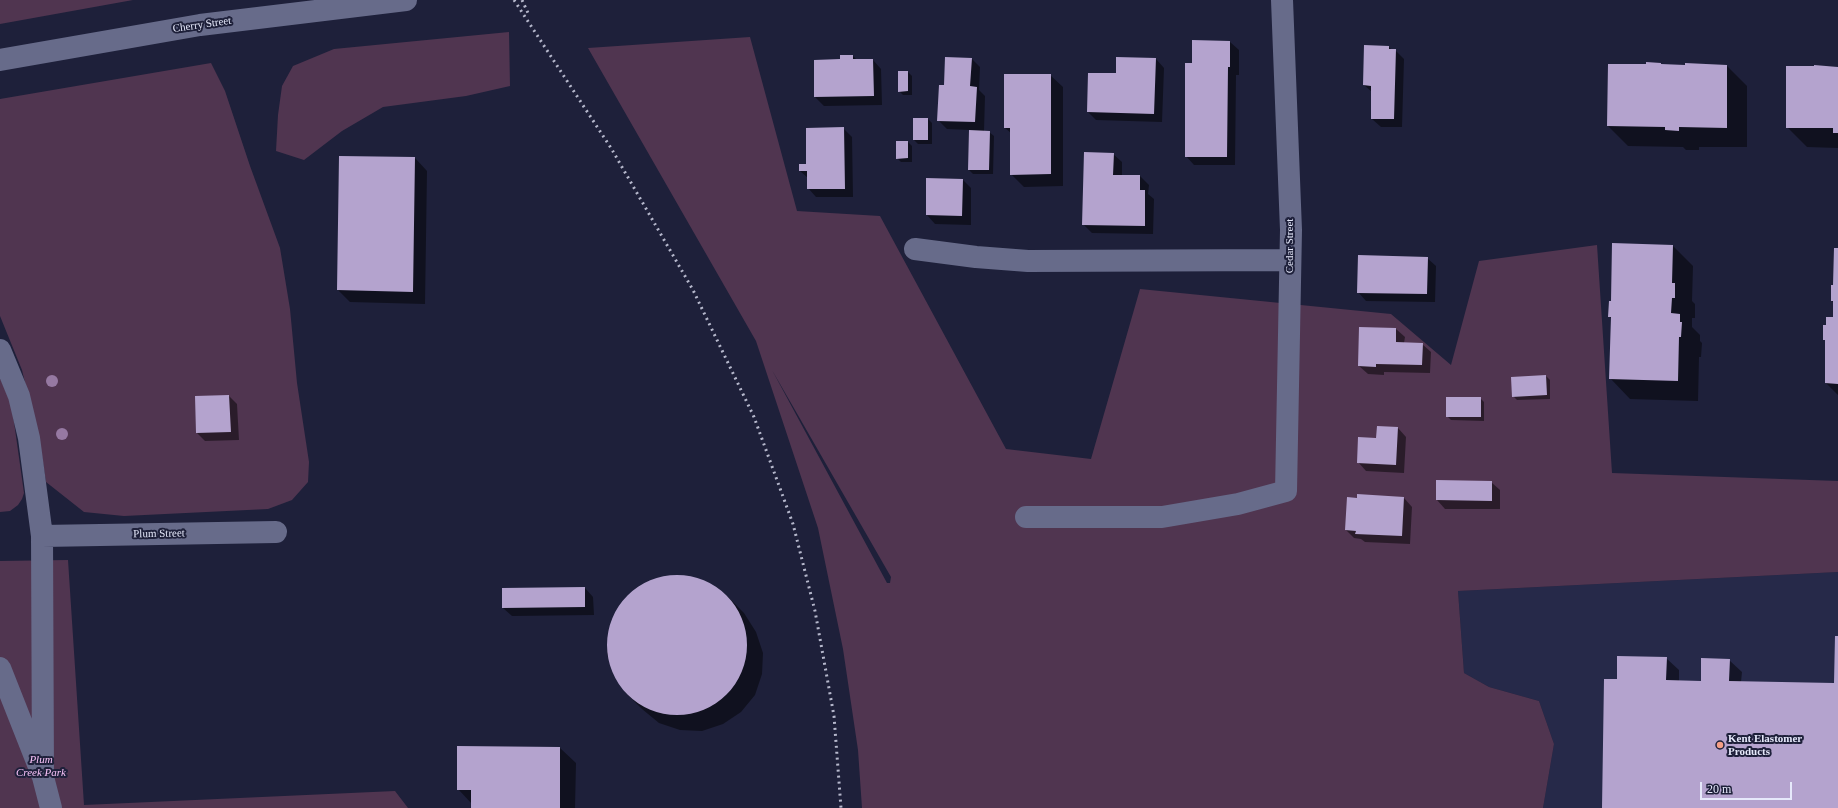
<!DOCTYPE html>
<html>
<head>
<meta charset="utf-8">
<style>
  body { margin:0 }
  #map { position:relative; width:1838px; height:808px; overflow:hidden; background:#1e203a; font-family:"Times New Roman",serif }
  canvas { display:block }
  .scale { position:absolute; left:1700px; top:782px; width:92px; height:18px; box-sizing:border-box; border:2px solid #e6e9fb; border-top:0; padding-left:5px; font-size:12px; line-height:14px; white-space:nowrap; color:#e6e9fb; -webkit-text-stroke:3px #1e203a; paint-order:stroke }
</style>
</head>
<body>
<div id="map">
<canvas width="1838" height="808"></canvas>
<div class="scale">20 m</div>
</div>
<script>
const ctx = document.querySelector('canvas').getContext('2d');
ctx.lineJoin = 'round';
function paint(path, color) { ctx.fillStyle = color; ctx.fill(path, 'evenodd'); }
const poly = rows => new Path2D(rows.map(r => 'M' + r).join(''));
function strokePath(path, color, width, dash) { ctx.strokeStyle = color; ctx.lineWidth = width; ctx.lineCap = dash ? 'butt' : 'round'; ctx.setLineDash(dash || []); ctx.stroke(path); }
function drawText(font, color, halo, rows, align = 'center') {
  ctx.font = font + ' "Times New Roman",serif'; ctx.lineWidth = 4; ctx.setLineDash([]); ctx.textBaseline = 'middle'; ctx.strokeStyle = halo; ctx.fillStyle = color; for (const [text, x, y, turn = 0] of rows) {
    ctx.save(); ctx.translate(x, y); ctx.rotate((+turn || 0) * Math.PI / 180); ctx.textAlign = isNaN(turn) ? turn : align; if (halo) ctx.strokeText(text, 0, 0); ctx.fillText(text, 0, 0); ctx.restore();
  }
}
paint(poly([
  [1838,572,1838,808,1543,808,1554,744,1539,701,1489,687,1464,673,1458,591]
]), '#262949');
paint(poly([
  [0,0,133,0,0,24],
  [509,32,510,86,466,96,383,107,342,131,304,160,276,151,278,115,282,86,293,66,334,49],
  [750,37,797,211,880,216,1006,449,1091,459,1140,289,1391,314,1451,365,1479,261,1597,245,1612,473,1838,481,1838,572,1458,591,1464,673,1489,687,1539,701,1554,744,1543,808,862,808,858,750,843,649,818,528,756,341,588,48],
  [772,370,891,577,890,583,887,583],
  [211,63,225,91,250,166,280,248,290,309,297,383,309,462,308,482,292,500,268,509,124,516,84,512,46,482,40,444,22,370,0,316,0,99],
  [0,378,10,401,13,415,24,493,22,499,18,505,10,511,0,512],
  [68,560,84,805,395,791,408,808,0,808,0,561]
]), '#503550');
paint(poly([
  [1230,42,1239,50,1239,75,1236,75,1235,165,1194,165,1186,156,1193,64],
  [1389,47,1392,50,1395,50,1404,59,1402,127,1381,127,1372,119,1372,92,1364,85],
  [853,56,857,60,873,60,881,69,882,105,824,106,815,97,841,60],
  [971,58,980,67,979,90,985,96,984,131,989,132,994,136,993,174,973,174,969,170,970,130,947,129,938,120,945,86],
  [1156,59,1164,68,1162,122,1096,120,1088,112,1117,74],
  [1686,64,1727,66,1747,86,1747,147,1699,147,1699,150,1686,150,1683,147,1628,146,1608,126,1686,66],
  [1815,66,1838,67,1838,148,1807,147,1787,127],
  [908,72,912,76,912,95,903,95,899,91],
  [1050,75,1063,87,1063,186,1024,187,1011,174,1011,133,1005,128],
  [928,119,932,123,932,144,918,144,914,140],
  [843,128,852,137,853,197,816,197,808,188,808,178,800,171,800,165,807,165],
  [908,142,912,146,912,162,901,162,897,158],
  [1113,154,1122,162,1122,176,1140,176,1149,185,1148,194,1154,199,1153,234,1092,233,1083,224],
  [415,158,427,171,425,304,350,302,338,290],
  [963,180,971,188,971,225,935,224,927,215],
  [1673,246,1693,266,1692,301,1695,304,1695,318,1692,318,1692,327,1700,335,1700,341,1702,343,1701,357,1699,357,1698,401,1630,399,1610,378,1612,319,1610,317,1612,302],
  [1838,249,1838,395,1826,383,1826,341,1824,339,1827,326,1834,318,1834,303,1832,301],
  [1427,258,1436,266,1435,302,1366,301,1358,292],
  [1360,328,1396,329,1405,337,1404,343,1422,344,1431,352,1430,373,1384,372,1384,375,1368,374,1359,366],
  [1546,376,1550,380,1550,399,1517,400,1513,396],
  [229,396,237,404,239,440,205,441,197,433],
  [1480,398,1484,402,1484,421,1451,420,1447,416],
  [1398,428,1406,437,1404,473,1366,471,1358,462,1377,439],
  [1437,481,1491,482,1500,490,1500,509,1445,509,1437,500],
  [1404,498,1412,507,1410,544,1365,542,1361,539,1354,538,1346,530],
  [668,576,690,577,710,584,728,597,744,613,756,632,763,653,762,674,755,695,741,712,723,724,702,731,680,730,659,723,642,709,626,693,614,675,607,654,608,632,616,612,629,595,647,582],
  [585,588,593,597,594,615,512,616,503,608],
  [1838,637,1838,808,1603,808,1618,680,1666,658,1679,670,1679,681,1702,682,1729,660,1742,672,1741,682,1835,684],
  [560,748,576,763,575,808,472,808,472,804,458,789]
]), '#0007');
paint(poly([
  [1192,40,1230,41,1230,67,1228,67,1227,157,1185,157,1185,63,1192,63],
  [1364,45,1389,46,1389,49,1396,49,1394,119,1371,119,1371,86,1363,85],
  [840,55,853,55,853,59,873,59,874,96,814,97,814,60,840,59],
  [945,57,972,58,970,86,977,87,975,122,937,121,939,85,944,85],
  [1116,57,1156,58,1154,114,1087,112,1088,73,1116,73],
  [1646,62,1661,63,1661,64,1685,65,1685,63,1727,65,1727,128,1679,127,1679,131,1665,130,1665,127,1607,126,1608,64,1646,64],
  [1814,65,1838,67,1838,133,1833,133,1833,128,1786,128,1786,66,1814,66],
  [898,71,908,71,908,91,898,92],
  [1004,74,1051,74,1051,174,1010,175,1010,128,1004,128],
  [913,118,928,118,928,140,913,140],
  [844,127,845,189,807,189,807,171,799,171,799,164,806,164,806,128],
  [969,130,990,131,989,170,968,170],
  [896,141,908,141,908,158,896,159],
  [1084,152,1114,153,1113,175,1140,175,1140,190,1145,190,1145,226,1082,225],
  [339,156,415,157,413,292,337,290],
  [926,178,963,179,962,216,926,215],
  [1612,243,1673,245,1672,283,1675,283,1675,298,1672,298,1671,313,1680,314,1680,322,1682,322,1681,337,1679,337,1678,381,1609,379,1611,317,1608,317,1609,301,1611,301],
  [1834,248,1838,248,1838,384,1825,383,1825,340,1823,340,1823,325,1826,325,1826,317,1833,317,1833,301,1831,301,1831,285,1833,285],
  [1358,255,1428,257,1427,294,1357,293],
  [1359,327,1396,328,1396,342,1423,343,1422,365,1376,364,1376,367,1358,366],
  [1546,375,1547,395,1512,397,1511,377],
  [229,395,231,432,196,433,195,396],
  [1446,397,1481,397,1481,417,1446,417],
  [1377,426,1398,427,1396,465,1357,463,1358,437,1376,438],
  [1436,480,1492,481,1492,501,1436,500],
  [1357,494,1404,497,1402,536,1355,534,1356,531,1345,530,1347,497,1357,498],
  '607 645a70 70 0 1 1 140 0a70 70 0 1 1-140 0Z',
  [585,587,585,607,502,608,502,588],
  [1835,636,1838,636,1838,808,1602,808,1604,679,1617,679,1617,656,1667,657,1666,680,1701,681,1701,658,1730,659,1729,681,1834,683],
  [457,746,560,747,560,808,471,808,471,790,457,790]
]), '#b4a3ce');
strokePath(poly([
  [0,60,200,25,406,0],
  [915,249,976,257,1028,261,1290,260],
  [0,350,19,396,29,438,42,536,43,777],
  [1026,517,1162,517,1238,504,1286,491,1291,230,1282,0],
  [42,536,276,532],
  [0,668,43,777,51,808]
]), '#676b8a', 22);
strokePath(poly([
  [514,0,611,148,693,290,754,417,793,524,815,611,834,716,841,808],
  [522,0,528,13]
]), '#b6b8cc', 3, [2, 4]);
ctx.fillStyle = '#9679a2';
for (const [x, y] of [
  [52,381],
  [62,434]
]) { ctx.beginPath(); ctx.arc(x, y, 6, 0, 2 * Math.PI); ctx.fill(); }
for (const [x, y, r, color] of [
  [1720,745,4,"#f49e86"]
]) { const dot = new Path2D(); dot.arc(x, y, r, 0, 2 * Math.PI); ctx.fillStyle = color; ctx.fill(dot); strokePath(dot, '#1e203a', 1.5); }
drawText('11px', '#e6e9fb', '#1e203a', [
  ["Cherry Street",202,25,-8],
  ["Cedar Street",1290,246,-90],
  ["Plum Street",159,534,-1]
]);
drawText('bold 11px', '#e6e9fb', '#1e203a', [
  ["Kent Elastomer",1728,739],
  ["Products",1728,752]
], 'left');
drawText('italic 11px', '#f8c2f8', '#1e203a', [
  ["Plum",41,760],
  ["Creek Park",41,773]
]);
</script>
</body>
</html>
